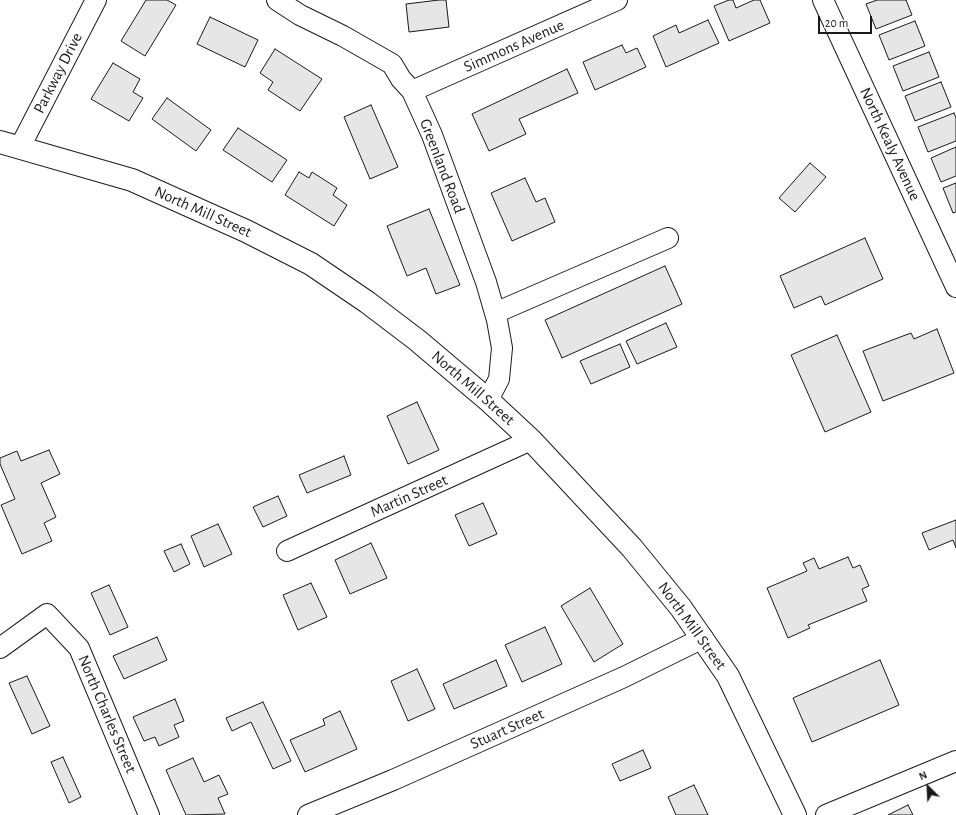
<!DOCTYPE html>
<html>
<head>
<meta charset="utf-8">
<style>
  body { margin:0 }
  #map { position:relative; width:956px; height:815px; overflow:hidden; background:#fff; font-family:"Alegreya Sans",sans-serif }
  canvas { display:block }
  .north { position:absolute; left:908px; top:767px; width:40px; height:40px; -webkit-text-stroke:3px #fff; paint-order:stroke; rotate:336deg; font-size:11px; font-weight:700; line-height:16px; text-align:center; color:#1a1a1a }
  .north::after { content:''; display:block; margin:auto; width:14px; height:18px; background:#1a1a1a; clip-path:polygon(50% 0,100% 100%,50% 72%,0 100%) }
  .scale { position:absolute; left:818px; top:16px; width:54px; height:18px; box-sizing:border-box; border:2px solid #1a1a1a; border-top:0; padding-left:5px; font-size:12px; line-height:14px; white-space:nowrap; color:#1a1a1a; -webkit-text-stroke:3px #fff; paint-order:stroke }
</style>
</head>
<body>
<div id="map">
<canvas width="956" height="815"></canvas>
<div class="north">N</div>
<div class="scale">20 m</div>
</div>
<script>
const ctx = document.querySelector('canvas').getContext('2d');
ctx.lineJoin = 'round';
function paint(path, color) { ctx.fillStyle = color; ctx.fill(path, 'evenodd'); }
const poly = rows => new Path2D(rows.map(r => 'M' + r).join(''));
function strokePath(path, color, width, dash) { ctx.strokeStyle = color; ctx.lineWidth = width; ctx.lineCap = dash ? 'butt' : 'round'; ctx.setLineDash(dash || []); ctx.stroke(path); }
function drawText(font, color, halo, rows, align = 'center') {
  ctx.font = font + ' "Alegreya Sans",sans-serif'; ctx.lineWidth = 3; ctx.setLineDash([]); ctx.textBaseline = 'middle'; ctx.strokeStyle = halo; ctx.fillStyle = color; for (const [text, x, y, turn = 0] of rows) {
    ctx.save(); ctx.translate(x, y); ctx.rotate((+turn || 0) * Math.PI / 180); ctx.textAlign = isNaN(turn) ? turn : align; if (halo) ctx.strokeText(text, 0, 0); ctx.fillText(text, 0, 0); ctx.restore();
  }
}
const building = poly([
  [146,0,167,0,176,5,145,56,121,41,146,0],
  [439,0,446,0,449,27,409,32,406,4,439,0],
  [729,0,733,0,736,8,754,0,760,0,770,23,729,41,714,6,729,0],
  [877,0,906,0,912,15,876,29,866,4,877,0],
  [210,17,258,40,245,67,197,44,210,17],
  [708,20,719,43,666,67,653,36,676,25,679,33,708,20],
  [915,21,925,46,889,60,879,35,915,21],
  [622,45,626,53,637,48,646,67,595,90,583,62,622,45],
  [275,49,322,79,300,111,268,90,273,82,260,73,275,49],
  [929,52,939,77,903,91,893,66,929,52],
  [113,63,140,79,133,92,143,98,129,121,91,99,113,63],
  [567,69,578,93,519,119,526,134,489,151,472,114,567,69],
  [941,82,951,107,915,121,905,96,941,82],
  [167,98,211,130,196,151,152,119,167,98],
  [371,105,398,167,370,179,344,117,371,105],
  [954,113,956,118,956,141,928,152,918,127,954,113],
  [238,128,287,160,272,182,223,150,238,128],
  [956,147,956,176,941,182,931,158,956,147],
  [810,163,826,177,795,212,779,198,810,163],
  [299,172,309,178,312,172,337,188,333,195,347,205,334,226,285,195,299,172],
  [525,178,536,202,545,198,555,222,512,241,491,193,525,178],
  [956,183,956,212,953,213,943,188,956,183],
  [429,209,460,285,436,294,426,268,407,276,387,226,429,209],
  [865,238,883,279,825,305,821,296,794,308,780,276,865,238],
  [665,266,682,304,562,358,545,320,665,266],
  [666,323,677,347,637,364,626,341,666,323],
  [937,329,954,373,883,401,863,351,911,333,914,339,937,329],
  [837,335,871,412,825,432,791,355,837,335],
  [620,344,630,367,591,384,580,361,620,344],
  [417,402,439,450,408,464,387,416,417,402],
  [49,450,60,474,41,483,56,517,44,523,52,541,22,554,1,505,15,499,0,464,0,458,17,451,21,461,49,450],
  [344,456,351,475,307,493,299,475,344,456],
  [278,496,287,516,263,527,253,507,278,496],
  [483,503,497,534,469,546,455,515,483,503],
  [956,520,956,548,953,540,929,550,922,533,956,520],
  [218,524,232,554,204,567,191,536,218,524],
  [371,543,387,578,350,594,335,560,371,543],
  [181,544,190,564,174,572,164,551,181,544],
  [848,557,853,568,860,565,869,586,862,589,867,601,808,625,810,628,788,638,767,588,807,571,803,563,814,558,819,569,848,557],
  [311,583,327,617,298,630,283,595,311,583],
  [109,585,128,627,110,635,91,593,109,585],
  [590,588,623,644,594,662,561,606,590,588],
  [545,627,562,664,522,682,505,645,545,627],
  [157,637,167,660,124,679,113,656,157,637],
  [496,660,507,686,454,709,443,684,496,660],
  [880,660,899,705,812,742,793,698,880,660],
  [417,669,435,709,408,721,391,681,417,669],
  [27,676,50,726,32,734,9,683,27,676],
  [175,699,184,721,174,725,179,737,159,746,155,737,144,741,133,717,175,699],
  [263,702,291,761,273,769,251,722,232,731,226,718,263,702],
  [340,711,357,749,305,772,290,740,325,725,323,719,340,711],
  [643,750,651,768,620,781,612,764,643,750],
  [63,757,81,797,69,803,51,762,63,757],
  [193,758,204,782,219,775,228,794,218,798,225,814,186,815,166,770,193,758],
  [694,785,708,815,676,815,668,797,694,785],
  [908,805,913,815,888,815,908,805]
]);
paint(building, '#e6e6e6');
strokePath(building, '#1a1a1a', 1);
const minor = poly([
  [277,0,300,15,343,36,392,64,401,79,412,91,432,135,486,282,497,320,502,348,499,379,488,400],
  [823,0,956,287],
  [412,91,617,0],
  [20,147,96,0],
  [495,313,668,238],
  [287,551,531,440],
  [0,648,47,614,79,648,149,815],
  [308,815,393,780,624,677,703,638],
  [826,815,956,761]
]);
const major = poly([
  [0,142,132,180,246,231,311,264,367,302,417,340,488,400,531,440,632,548,681,608,728,676,795,815]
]);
strokePath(minor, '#1a1a1a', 22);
strokePath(major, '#1a1a1a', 24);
strokePath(minor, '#fff', 20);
strokePath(major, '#fff', 22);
drawText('16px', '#1a1a1a', '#fff', [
  ["Simmons Avenue",514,46,-24],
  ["Parkway Drive",58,73,-63],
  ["North Kealy Avenue",890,144,65],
  ["Greenland Road",442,166,69],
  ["North Mill Street",203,212,24],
  ["North Mill Street",473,388,41],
  ["Martin Street",409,496,-24],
  ["North Mill Street",692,626,54],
  ["North Charles Street",107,714,67],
  ["Stuart Street",507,729,-24]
]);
</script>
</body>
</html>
